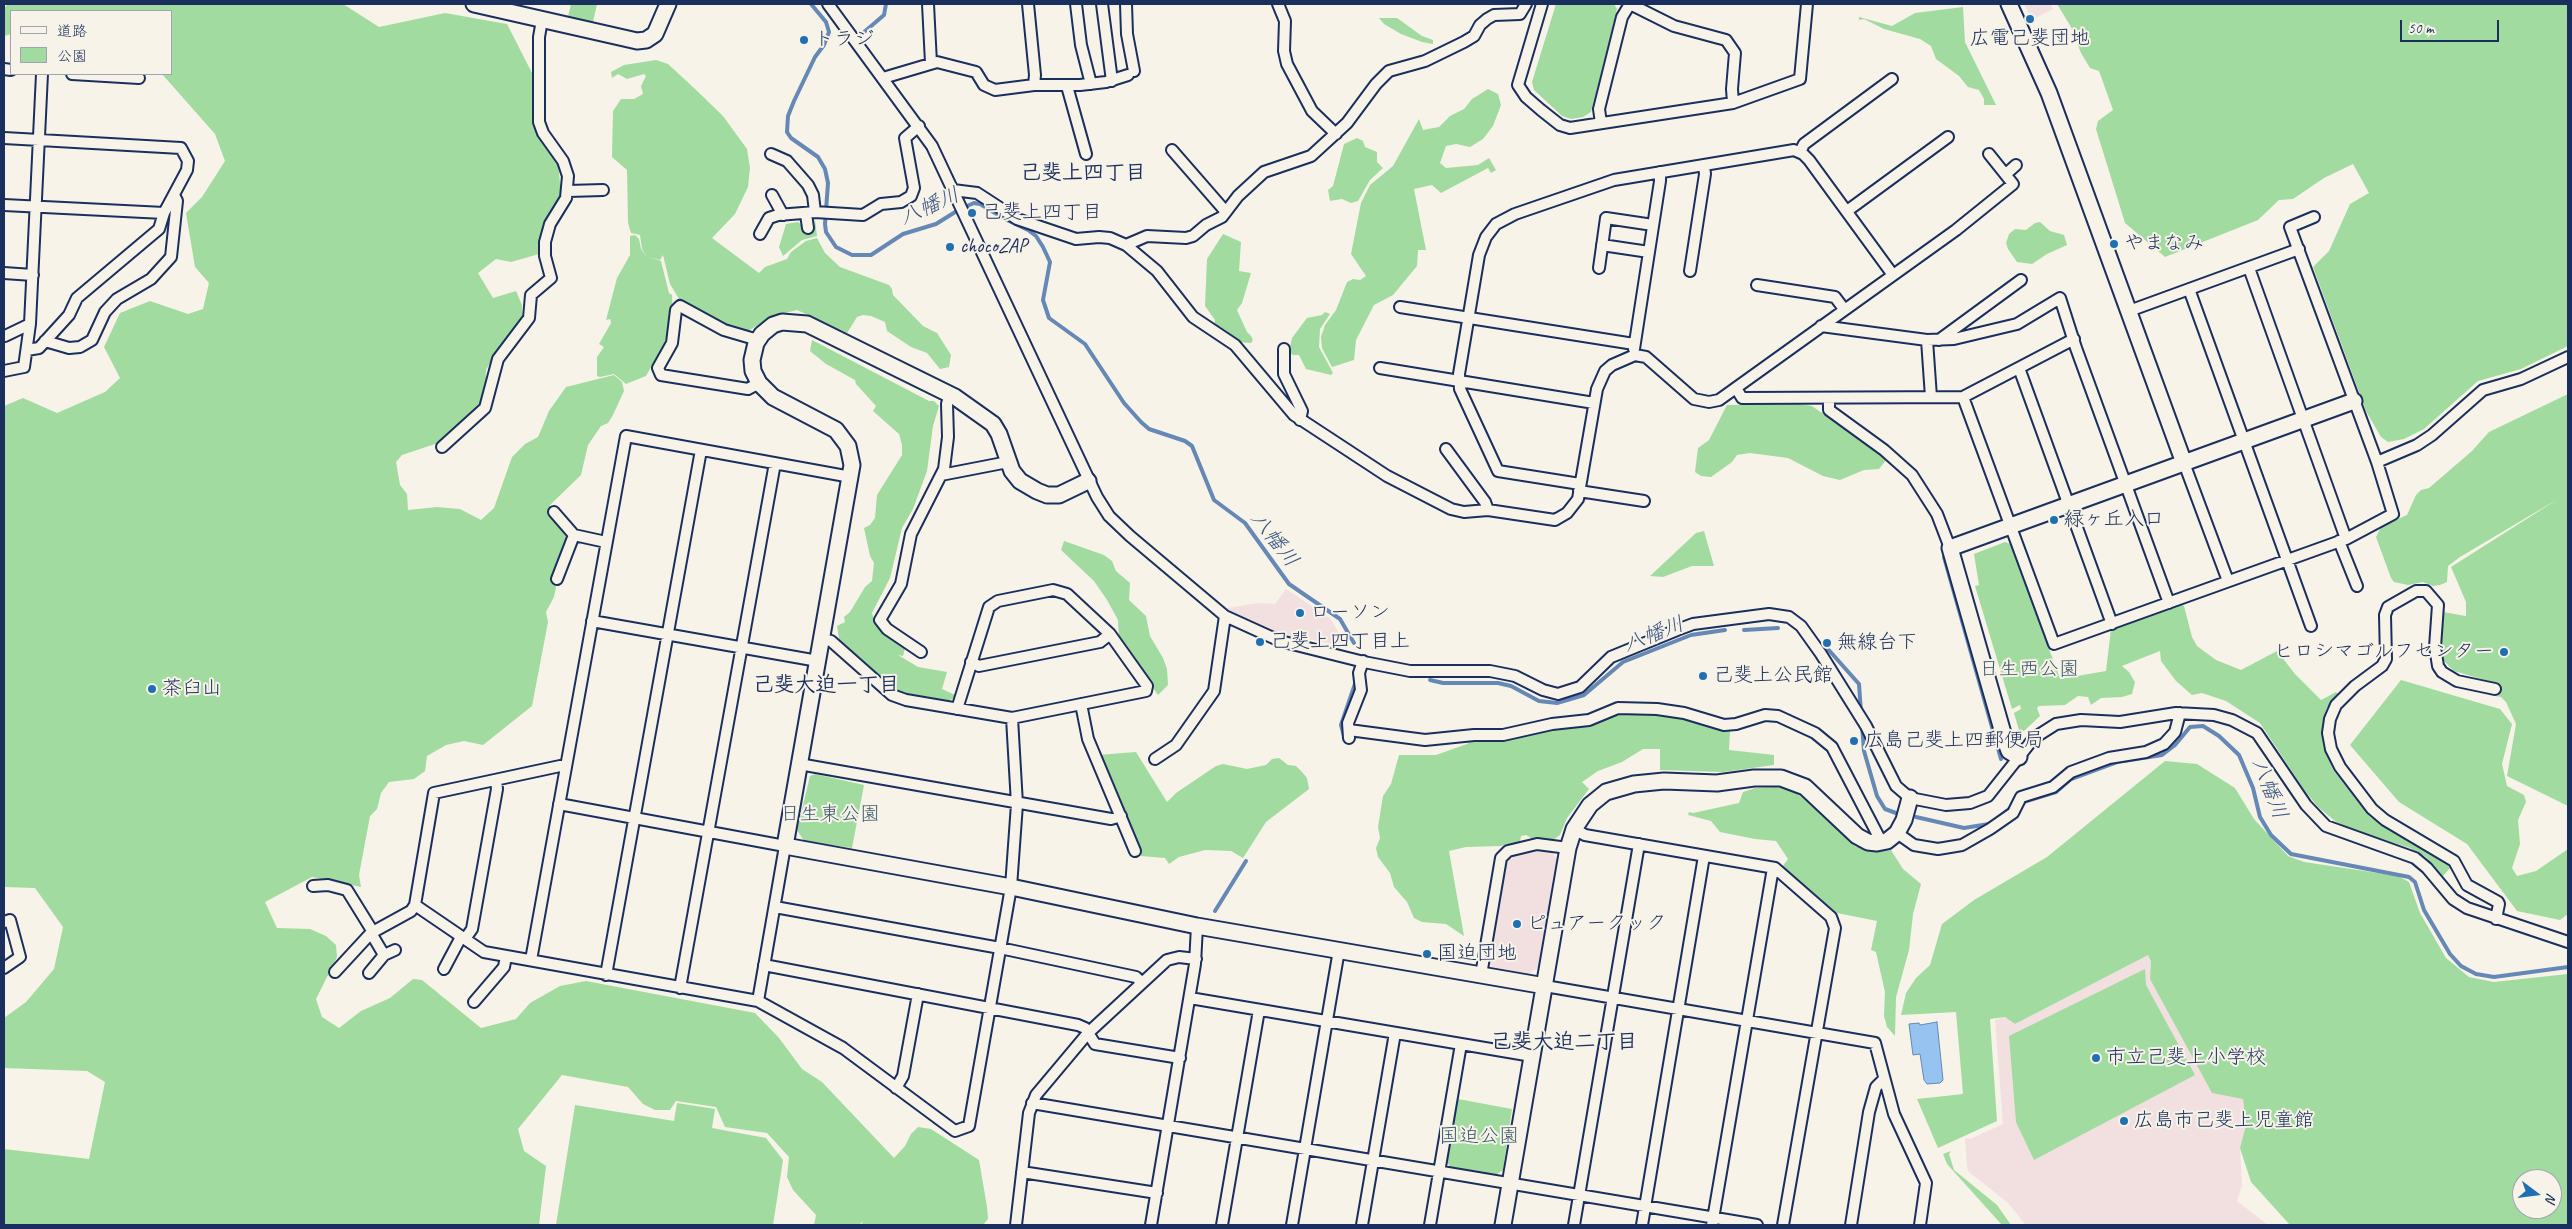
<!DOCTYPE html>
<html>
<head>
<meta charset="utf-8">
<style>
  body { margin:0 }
  #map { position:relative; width:2572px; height:1229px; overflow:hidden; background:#f7f3e8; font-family:Caveat,"Klee One",sans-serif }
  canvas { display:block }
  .frame { position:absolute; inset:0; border:5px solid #1b2f5e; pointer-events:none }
  .legend { position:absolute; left:10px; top:10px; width:162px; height:65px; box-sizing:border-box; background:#f7f3e8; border:1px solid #9fa5b1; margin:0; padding:6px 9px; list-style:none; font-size:15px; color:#1b2f5e }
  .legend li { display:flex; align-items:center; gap:10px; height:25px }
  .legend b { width:25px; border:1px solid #9fa5b1 }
  .north { position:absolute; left:2512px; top:1169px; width:50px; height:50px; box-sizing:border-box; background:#f7f3e8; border:1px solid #9fa5b1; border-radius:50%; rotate:105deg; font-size:14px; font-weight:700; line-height:20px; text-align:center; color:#1b2f5e }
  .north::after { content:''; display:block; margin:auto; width:18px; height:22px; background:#1f6fb2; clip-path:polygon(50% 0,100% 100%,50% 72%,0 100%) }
  .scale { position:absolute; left:2400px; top:20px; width:99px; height:22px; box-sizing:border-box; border:2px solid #1b2f5e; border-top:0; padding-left:6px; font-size:15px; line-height:18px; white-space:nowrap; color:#1b2f5e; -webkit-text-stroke:4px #f7f3e8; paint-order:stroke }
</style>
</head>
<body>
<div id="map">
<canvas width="2572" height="1229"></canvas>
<div class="frame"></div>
<ul class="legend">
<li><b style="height:6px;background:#f7f3e8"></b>道路</li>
<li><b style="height:14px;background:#a1dba0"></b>公園</li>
</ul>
<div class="north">N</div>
<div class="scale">50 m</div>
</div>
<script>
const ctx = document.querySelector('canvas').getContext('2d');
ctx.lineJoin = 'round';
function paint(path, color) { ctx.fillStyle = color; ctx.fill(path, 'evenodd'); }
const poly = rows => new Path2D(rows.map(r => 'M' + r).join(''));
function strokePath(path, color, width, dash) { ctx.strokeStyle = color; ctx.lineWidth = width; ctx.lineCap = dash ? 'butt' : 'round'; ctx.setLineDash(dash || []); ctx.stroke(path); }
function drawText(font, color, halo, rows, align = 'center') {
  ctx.font = font + ' Caveat,"Klee One",sans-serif'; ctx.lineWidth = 4; ctx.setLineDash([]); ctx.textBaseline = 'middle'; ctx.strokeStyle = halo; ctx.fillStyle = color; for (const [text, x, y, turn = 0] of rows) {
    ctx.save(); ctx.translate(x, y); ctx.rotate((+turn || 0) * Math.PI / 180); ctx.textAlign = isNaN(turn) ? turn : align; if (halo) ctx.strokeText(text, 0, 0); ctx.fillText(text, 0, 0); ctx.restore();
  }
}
paint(poly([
  [2024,4,2050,4,2053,9,2032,20],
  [1286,589,1331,619,1346,646,1283,635,1228,610,1228,608,1258,603,1275,604],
  [1540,849,1552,852,1557,859,1539,967,1529,974,1492,967,1487,959,1504,864,1511,856],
  [2148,954,2151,961,2150,979,2243,1099,2246,1125,2240,1148,2242,1185,2237,1201,2268,1225,2026,1225,2008,1203,1969,1172,1967,1167,1965,1138,1970,1139,2003,1124,1995,1020,2005,1017,2015,1024]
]), '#f2e0e0');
paint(poly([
  [8,4,343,4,379,27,445,13,507,24,532,73,532,115,536,131,558,163,561,194,545,223,539,254,511,262,496,259,478,273,493,298,516,291,522,305,522,319,495,354,486,370,485,392,479,410,441,442,402,455,396,462,400,485,407,494,408,510,437,507,460,509,481,520,494,508,512,457,525,444,538,437,549,411,566,387,614,375,622,382,624,391,613,415,608,423,601,426,588,445,581,475,550,505,551,512,568,534,554,581,556,587,554,597,546,612,548,622,532,706,483,745,464,741,446,745,427,756,425,771,414,779,389,782,381,793,377,809,370,816,359,875,361,887,312,877,265,902,277,928,310,929,326,936,336,945,337,957,316,999,322,1017,339,1028,361,1011,390,998,413,979,422,980,481,1028,516,1019,530,1003,560,986,586,981,755,1013,779,1038,802,1069,822,1082,894,1158,905,1146,911,1134,918,1127,931,1129,979,1160,987,1207,988,1219,983,1225,861,1225,863,1221,859,1225,814,1225,816,1215,793,1190,787,1177,789,1157,767,1133,725,1127,716,1107,676,1101,670,1110,655,1110,643,1104,628,1087,562,1075,518,1129,524,1151,546,1166,539,1225,5,1225,4,1149,89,1159,105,1082,87,1071,4,1068,4,1018,26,1002,54,969,63,927,35,888,4,887,4,406,23,398,57,413,105,392,120,378,104,347,120,313,150,301,188,314,203,309,209,283,195,267,186,213,202,197,225,161,215,134,162,74,171,74,171,11,11,11,11,34,4,36,4,8],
  [571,4,597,4,593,22,568,17],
  [1556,4,1614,4,1617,9,1591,112,1583,117,1571,119,1562,116,1534,90,1532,82],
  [2057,4,2568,4,2568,346,2521,369,2478,381,2424,429,2404,439,2388,442,2381,437,2366,411,2313,267,2329,251,2350,204,2369,193,2353,164,2324,178,2293,199,2279,200,2258,220,2165,257,2125,223,2096,129,2098,121,2113,110,2099,71,2090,68,2081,53,2071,27],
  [1963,7,1965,42,1996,105,1984,105,1984,99,1979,90,1968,87,1959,76,1936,59,1931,46,1920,39,1884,29,1864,19,1859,20,1859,17,1892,26,1915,13],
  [1379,18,1397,18,1422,36,1433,40,1433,44,1422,42,1401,34,1384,24],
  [656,60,668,64,694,88,723,116,747,149,750,168,748,187,735,214,712,238,759,273,765,267,787,259,791,252,806,241,817,238,825,253,840,267,889,285,892,289,893,295,923,326,937,333,951,355,949,367,940,369,927,353,911,347,887,331,885,322,871,316,863,315,857,317,847,333,797,310,773,316,748,331,729,327,679,299,670,284,663,255,660,260,648,257,661,261,669,293,672,295,673,316,664,344,646,376,626,384,614,374,600,377,597,376,597,357,604,347,599,344,611,323,610,319,606,320,617,278,630,255,630,236,635,235,639,239,641,249,647,257,642,249,640,235,631,233,628,223,627,170,612,157,613,111,621,99,634,99,643,94,641,86,646,76,644,74,627,79,618,74,612,78,611,72,624,65],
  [1488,89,1498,94,1501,105,1493,126,1483,139,1470,147,1456,144,1446,146,1440,163,1446,168,1478,165,1489,158,1496,170,1491,173,1488,168,1441,193,1432,185,1414,189,1426,250,1418,250,1417,266,1393,295,1374,305,1356,340,1354,360,1332,367,1322,348,1321,337,1325,325,1336,310,1347,282,1353,279,1360,280,1366,276,1351,254,1361,203,1370,185,1393,166,1419,119,1423,130,1439,127,1450,116,1464,109,1472,99],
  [1357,138,1363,141,1365,147,1377,152,1377,162,1383,168,1370,180,1358,201,1351,203,1342,199,1330,201,1328,190,1333,186,1344,144],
  [815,219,817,236,802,240,783,256,779,247,786,224,798,222,803,226,804,230,813,228],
  [2040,222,2050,231,2064,235,2067,245,2047,254,2032,264,2017,262,2008,249,2006,243,2009,234,2015,229,2026,230,2035,223],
  [1223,234,1241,242,1239,271,1251,273,1242,303,1237,310,1247,332,1251,336,1253,340,1251,343,1237,342,1214,328,1215,320,1205,306,1207,259],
  [1325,312,1330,314,1320,329,1319,347,1333,373,1331,375,1306,369,1299,355,1293,355,1289,352,1292,338,1307,318,1322,315],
  [812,340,929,401,934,401,939,406,933,426,927,471,913,509,902,528,890,578,872,613,874,620,884,631,905,648,903,656,898,655,918,667,947,672,942,689,955,695,954,698,947,702,897,691,865,667,839,639,837,626,845,622,844,617,850,612,865,587,872,581,874,563,870,556,864,528,870,525,875,518,877,495,902,455,902,445,899,434,873,411,876,406,856,384,855,380,826,364,810,351],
  [2568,394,2568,806,2507,776,2516,724,2506,702,2501,697,2489,695,2499,684,2454,671,2443,660,2440,646,2443,612,2466,616,2466,602,2451,567,2558,499,2460,557,2448,566,2447,582,2440,585,2433,586,2423,582,2408,585,2394,582,2391,578,2376,537,2381,527,2407,515,2416,495,2421,490,2429,488,2472,451,2489,432],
  [1799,404,1812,406,1887,459,1879,469,1864,470,1840,480,1823,476,1788,458,1750,453,1737,455,1732,462,1711,477,1701,476,1695,472,1698,448,1709,440,1727,405],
  [1704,531,1714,566,1692,566,1663,577,1650,576,1696,533],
  [1064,541,1104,555,1112,561,1116,571,1130,583,1129,600,1146,616,1150,636,1163,658,1167,669,1168,685,1158,695,1119,641,1118,620,1107,600,1094,581,1061,550],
  [2005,542,2011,544,2060,679,2106,671,2111,629,2180,604,2184,606,2192,637,2197,646,2216,660,2241,670,2277,651,2295,674,2321,700,2336,692,2338,694,2326,709,2322,732,2324,749,2333,770,2370,817,2451,867,2443,876,2426,857,2410,848,2350,829,2335,821,2318,807,2305,791,2260,723,2226,701,2202,693,2192,695,2176,681,2161,661,2160,651,2122,666,2129,672,2135,682,2132,694,2122,697,2101,698,2091,705,2088,697,2078,696,2065,705,2039,706,2037,708,2040,716,2024,731,2019,730,2014,713,2021,709,2020,705,2012,709,1975,586,1979,585,1974,554],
  [2401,680,2500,709,2512,724,2502,764,2507,786,2524,795,2526,802,2518,820,2520,844,2512,868,2517,876,2536,871,2568,849,2568,914,2560,920,2517,911,2467,844,2399,802,2350,745],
  [1626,713,1689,719,1730,731,1729,750,1774,755,1774,765,1723,772,1660,770,1660,749,1643,749,1622,762,1598,771,1582,782,1589,789,1567,818,1560,835,1553,840,1531,838,1526,835,1521,836,1520,842,1500,846,1466,847,1449,851,1464,936,1446,924,1422,922,1414,918,1407,902,1394,887,1390,873,1378,857,1376,848,1380,838,1378,827,1383,796,1391,784,1399,755,1436,755,1467,744,1471,740,1504,739,1544,730,1584,726],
  [1136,752,1167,802,1176,793,1216,766,1223,764,1247,769,1266,765,1272,759,1279,758,1288,765,1296,766,1302,772,1307,778,1309,789,1266,822,1243,858,1231,851,1205,850,1179,857,1169,864,1165,858,1141,856,1098,755],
  [2165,761,2197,764,2235,788,2254,819,2288,856,2304,862,2398,876,2409,882,2420,913,2446,958,2469,977,2494,982,2568,974,2568,1225,2290,1225,2251,1182,2240,1148,2246,1125,2243,1099,2212,1093,2150,979,2151,961,2148,955,2015,1024,2005,1017,1990,1019,1997,1121,1938,1148,1917,1099,1963,1094,1956,1012,1901,1015,1906,993,1916,978,1930,965,1942,924,1974,900,2047,857],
  [2522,1179,2552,1179,2552,1209,2522,1209],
  [815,774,864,785,852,848,804,841,797,830,810,776],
  [1776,787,1793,791,1803,798,1855,846,1873,852,1891,850,1903,869,1921,884,1913,914,1909,950,1896,997,1895,1036,1887,1027,1884,1016,1885,992,1876,952,1871,950,1877,921,1837,913,1782,867,1788,859,1776,841,1755,839,1720,832,1711,821,1688,815,1689,812,1693,813,1739,803,1743,792,1755,788],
  [2145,969,2146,985,2195,1075,2034,1160,2016,1122,2009,1036],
  [1458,1099,1512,1109,1503,1170,1496,1175,1451,1168,1446,1161],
  [677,1103,715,1109,712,1128,766,1138,783,1160,773,1225,556,1225,575,1105,674,1121],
  [1951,1151,1949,1154,1954,1170,1997,1205,2011,1225,2002,1225,1947,1164,1943,1154]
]), '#a1dba0');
const water = poly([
  [1937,1022,1943,1080,1940,1083,1927,1084,1924,1080,1920,1054,1913,1055,1909,1024,1919,1023,1920,1025,1937,1022]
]);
paint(water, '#97c3f0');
strokePath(water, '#6588b6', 1);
strokePath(poly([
  [811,4,826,22,829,32,824,45,815,57,794,101,788,116,787,132,791,138,818,157,825,169,828,183,825,224,826,232,836,247,852,255,871,255,903,234,936,224,960,209,974,203,980,204,1005,219,1028,230,1036,236,1043,247,1050,262,1043,300,1049,318,1085,344,1124,403,1141,422,1149,429,1185,441,1192,446,1214,500,1245,523,1289,584,1340,619,1354,643],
  [863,33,884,15,886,4],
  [1944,557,2001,759],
  [1744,630,1778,628],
  [1827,648,1859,684,1861,713],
  [1430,680,1443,683,1498,683,1511,686,1539,701,1557,703,1584,695,1623,662,1691,635,1725,630],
  [1862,725,1864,751,1877,796,1885,809,1896,813],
  [1345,740,1341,725,1355,684],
  [2020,803,2056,792,2071,779,2117,762,2162,755,2175,745,2190,727,2203,726,2219,736,2239,755,2253,788,2260,817,2271,835,2291,854,2409,877,2415,882,2424,910,2450,954,2461,966,2476,974,2494,977,2568,967],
  [1916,817,1964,828,1989,824],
  [1995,820,2013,806],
  [1215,911,1246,861]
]), '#6588b6', 4);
const street = poly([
  [828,4,932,146,1097,497,1109,516,1130,536,1225,616,1280,641,1364,662,1410,671,1490,671,1515,676,1543,690,1558,694,1580,687,1611,657,1677,630,1693,624,1769,614,1789,617,1801,626,1821,654,1866,726,1896,786,1910,798,1946,805,1970,803,1988,796,2034,738,2056,724,2081,720,2120,722,2176,713,2214,715,2232,720,2257,733,2306,805,2326,826,2415,858,2427,868,2453,899,2467,908,2568,942],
  [928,4,931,63],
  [1076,4,1081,45,1091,84],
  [1102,4,1112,81],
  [1126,4,1127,34,1134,71],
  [1278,4,1285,21,1284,51,1287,64,1312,111,1336,134],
  [1542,4,1518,85,1526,97,1541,110,1560,125,1570,128,1733,103,1800,79,1807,4],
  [1630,4,1674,26,1726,40,1735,53,1732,89,1733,103],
  [4,69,11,70],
  [72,74,139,78],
  [883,78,937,62,976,72,984,85,995,90,1034,85,1035,75,1028,4],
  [1034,85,1080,85,1106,82,1128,75],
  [1067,86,1086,154],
  [1601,123,1599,109,1622,17,1630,4],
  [4,138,181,148,188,161,187,170,164,213,159,229,77,298,69,315,39,348,27,350],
  [1172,150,1226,212],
  [1800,152,1804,144,1892,79],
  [771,154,787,161,808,185,813,195,815,212,863,215,881,204,901,202,911,196,914,188,905,138,919,126],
  [2006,174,2016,165],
  [953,190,977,193,1017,219,1076,239,1099,237,1110,238,1126,245,1157,271,1193,317,1235,345,1294,415,1387,476,1451,509,1464,512,1488,510,1555,520,1567,513,1578,499,1597,389,1605,371,1612,365,1635,355,1646,357,1694,399,1709,402,1719,400,1956,230,2013,184,1989,154],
  [568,191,603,190],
  [772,195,783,215],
  [4,205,164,213],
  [1847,211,1948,137],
  [806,214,808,228],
  [760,234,769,218,778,215,815,212],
  [1126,245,1147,236,1186,238,1193,236,1206,225,1222,217,1238,196,1264,172,1311,156,1347,123,1376,84,1389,71,1425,61,1464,42,1474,36,1480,25,1487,19,1494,15,1520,14,1526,4],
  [1602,245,1649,252],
  [1599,268,1606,218,1653,225],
  [2249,268,2346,539],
  [1690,271,1705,174,1704,165],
  [4,273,33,275],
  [1757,285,1835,297,1844,309],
  [2189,289,2311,626],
  [1400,307,1634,344],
  [2129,311,2299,249],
  [1821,326,1927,340,1954,339,2017,324,2060,298,2076,348,2169,603],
  [5,336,30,324],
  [758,340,724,330,680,306,676,310,672,343,658,368,661,375,748,389,759,383],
  [1927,340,1931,397],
  [1939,340,2021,280],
  [45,341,69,348,80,347,92,340,105,312,117,299,151,279,171,257,177,201,174,195],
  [1284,349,1284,374,1302,411,1300,420],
  [1634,349,1660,181,1660,172],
  [1380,368,1594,403],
  [2019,368,2112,624],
  [4,371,24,367,30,324,42,74],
  [1736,388,1742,398,1963,397,2074,339],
  [1963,397,2054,644,2346,539,2393,514,2377,462,2290,227,2314,217],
  [1829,398,1829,410,1884,450,1912,475,1937,514,1950,548],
  [442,447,485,408,498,359,529,318,531,295,551,278,545,256,545,242,550,224,566,198,568,176,563,161,543,133,539,122,539,37,542,20],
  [1446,449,1485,502,1488,510],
  [2377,462,2417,445,2432,435,2483,390,2521,379,2568,357],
  [2184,463,2228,581],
  [941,475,1008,462],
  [1580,484,1498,471,1460,389,1459,374,1479,255,1486,237,1496,224,1515,214,1614,180,1794,150,1803,154,1809,160,1893,275],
  [1579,491,1644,501],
  [554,512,574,535,606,542],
  [2339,541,2357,586],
  [557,579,574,535],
  [592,621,818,661],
  [822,639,831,641,892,695,906,700,1012,718,1146,691,1147,686,1110,634,1067,594,1053,590,998,601,989,607,957,709],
  [921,652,887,629,880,620,901,584,911,534,944,469,948,437,947,404,950,394],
  [971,662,979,666,1100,642,1110,634],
  [2495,689,2457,681,2442,672,2438,666,2435,647,2438,605,2426,591,2416,591,2388,607,2385,615,2386,659,2382,666,2355,686,2336,705,2330,719,2328,733,2331,749,2340,767,2372,809,2385,820,2454,861,2467,885,2498,902,2499,904,2496,919],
  [1081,704,1088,739,1135,851],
  [1349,730,1425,740,1474,735,1503,735,1552,724,1589,720,1618,708,1657,709,1684,713,1724,725,1736,724,1765,715,1778,716,1815,733,1832,747,1882,843],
  [1349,738,1348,723,1361,690,1359,673,1363,661],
  [1155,759,1176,745,1214,691,1225,616],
  [799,764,1111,819,1121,816],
  [566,767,560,766,434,793,415,905,484,952,758,1001,843,1048,955,1131,969,1126,1011,887,1017,804,1012,718],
  [559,804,785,846,758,1001],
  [1574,829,1585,835,1775,868,1831,917,1835,928,1783,1225],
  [1897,833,1914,845,1938,849,1962,845,1990,829,2013,813,2021,797,2053,787,2071,772,2109,758,2146,752,2164,744,2175,732,2180,713],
  [313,886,328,885,347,890,373,932],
  [775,907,1000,948,1136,977,1142,983],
  [4,922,10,920,20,957,4,968],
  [465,939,472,929,497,789,496,780],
  [384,955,395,950],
  [531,960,626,436,851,477],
  [764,965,1078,1025,1085,1028,1095,1044,1180,1058],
  [444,969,461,937],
  [335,972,371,933,411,911,415,905],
  [369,973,384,955,371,933],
  [606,975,701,450],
  [1481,975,1501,858,1508,851,1537,844,1568,848],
  [1545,986,1875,1043,1894,1114,1926,1183,1920,1225],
  [680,988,775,463],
  [1190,998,1532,1056],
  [474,1002,504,967,506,956],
  [896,1088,903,1076,918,994],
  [1032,1103,1757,1225],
  [1022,1172,1157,1193],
  [1016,1225,1029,1113,1036,1095,1088,1033,1167,960,1179,957,1196,959],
  [1151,1225,1195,964,1197,926],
  [1222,1225,1259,1010],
  [1292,1225,1339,950],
  [1362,1225,1395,1033],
  [1430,1225,1461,1044],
  [1574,1225,1639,844],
  [1642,1225,1704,856],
  [1712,1225,1773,868],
  [1851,1225,1869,1112,1876,1087,1884,1079]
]);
const secondary = poly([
  [474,4,637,41,646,40,655,34,668,4],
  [2009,4,2049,93,2184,463],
  [1088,481,1059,495,1047,495,1037,491,1020,481,1012,471,999,434,993,424,955,397,807,324,782,322,773,325,762,334,756,343,752,360,753,371,759,383,773,397,836,430,848,446,852,465,785,846,1011,887,1197,926,1545,986],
  [2019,757,2009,751,2005,740,1950,548,2354,401],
  [1503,1225,1568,848,1574,829,1590,805,1606,792,1634,784,1664,781,1717,783,1754,778,1781,778,1805,787,1857,836,1868,842,1877,843,1887,841,1897,833,1904,820,1910,798]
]);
strokePath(street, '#1b2f5e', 14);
strokePath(secondary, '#1b2f5e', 19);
strokePath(street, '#f7f3e8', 10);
strokePath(secondary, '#f7f3e8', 15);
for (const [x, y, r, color] of [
  [2030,19,5,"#1f6fb2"],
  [804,40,5,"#1f6fb2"],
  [972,213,5,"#1f6fb2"],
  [2114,244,5,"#1f6fb2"],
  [950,247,5,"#1f6fb2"],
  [2054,520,5,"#1f6fb2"],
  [1300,613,5,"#1f6fb2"],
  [1260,642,5,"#1f6fb2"],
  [1827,643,5,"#1f6fb2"],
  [2504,652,5,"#1f6fb2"],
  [1703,676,5,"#1f6fb2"],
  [152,689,5,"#1f6fb2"],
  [1854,741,5,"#1f6fb2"],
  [1517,924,5,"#1f6fb2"],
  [1427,954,5,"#1f6fb2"],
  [2096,1058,5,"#1f6fb2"],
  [2124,1121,5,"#1f6fb2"]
]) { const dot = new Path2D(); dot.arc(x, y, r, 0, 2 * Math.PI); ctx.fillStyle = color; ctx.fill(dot); strokePath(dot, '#f7f3e8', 2); }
drawText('20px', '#1b2f5e', '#f7f3e8', [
  ["広電己斐団地",2030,39,"center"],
  ["トラジ",814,40],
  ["己斐上四丁目",982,213],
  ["やまなみ",2124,244],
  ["chocoZAP",960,247],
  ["緑ヶ丘入口",2064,520],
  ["ローソン",1310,613],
  ["己斐上四丁目上",1270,642],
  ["無線台下",1837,643],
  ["ヒロシマゴルフセンター",2494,652,"right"],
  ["己斐上公民館",1713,676],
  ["茶臼山",162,689],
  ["広島己斐上四郵便局",1864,741],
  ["ピュアークック",1527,924],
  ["国迫団地",1437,954],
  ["市立己斐上小学校",2106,1058],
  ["広島市己斐上児童館",2134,1121]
], 'left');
drawText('20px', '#3c5a6e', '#f7f3e8', [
  ["日生西公園",2029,670],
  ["日生東公園",830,815],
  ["国迫公園",1479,1137]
]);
drawText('bold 21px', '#1b2f5e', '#f7f3e8', [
  ["己斐上四丁目",1083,173],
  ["己斐大迫一丁目",826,685],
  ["己斐大迫二丁目",1564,1042]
]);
drawText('italic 21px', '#3a5482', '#f7f3e8', [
  ["八幡川",930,207,-24],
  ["八幡川",1274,540,52],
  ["八幡川",1654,635,-21],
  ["八幡川",2269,789,69]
]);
</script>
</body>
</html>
